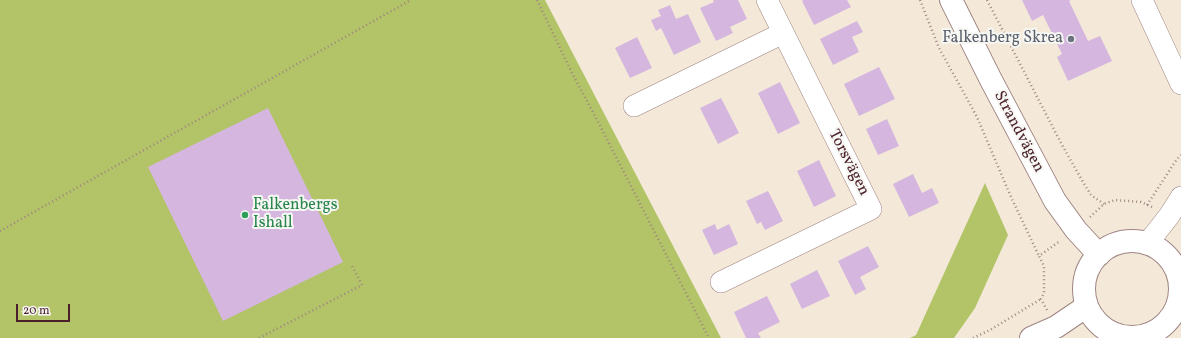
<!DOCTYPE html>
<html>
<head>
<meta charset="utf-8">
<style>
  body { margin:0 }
  #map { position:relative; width:1181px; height:338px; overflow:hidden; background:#f4e9d8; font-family:Vollkorn,serif }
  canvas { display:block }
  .scale { position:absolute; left:16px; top:304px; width:54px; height:18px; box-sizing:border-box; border:2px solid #4a1f2b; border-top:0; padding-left:5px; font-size:12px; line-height:14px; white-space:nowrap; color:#4a1f2b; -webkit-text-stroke:3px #f6f6f2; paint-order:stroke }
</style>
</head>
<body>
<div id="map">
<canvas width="1181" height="338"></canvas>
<div class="scale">20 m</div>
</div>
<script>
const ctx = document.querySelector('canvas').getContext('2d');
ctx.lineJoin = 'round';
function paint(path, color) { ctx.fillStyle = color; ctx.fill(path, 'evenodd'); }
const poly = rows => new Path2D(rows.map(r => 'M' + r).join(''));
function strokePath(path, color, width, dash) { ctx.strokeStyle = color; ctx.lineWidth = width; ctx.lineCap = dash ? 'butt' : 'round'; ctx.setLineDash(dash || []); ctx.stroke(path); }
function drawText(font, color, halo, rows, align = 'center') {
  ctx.font = font + ' Vollkorn,serif'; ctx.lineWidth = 4; ctx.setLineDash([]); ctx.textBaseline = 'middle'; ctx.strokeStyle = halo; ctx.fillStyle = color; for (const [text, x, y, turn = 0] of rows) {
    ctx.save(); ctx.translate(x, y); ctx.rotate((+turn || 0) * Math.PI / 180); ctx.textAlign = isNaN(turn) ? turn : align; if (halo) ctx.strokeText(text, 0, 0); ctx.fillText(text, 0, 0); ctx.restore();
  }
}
paint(poly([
  [0,0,545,0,721,338,0,338],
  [985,183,1008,235,975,308,954,338,910,338,916,335]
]), '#b2c467');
paint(poly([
  [713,0,738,0,747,19,730,27,733,33,716,41,700,8,714,2],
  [803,0,847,0,851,7,814,25,802,1],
  [1022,0,1071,0,1069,1,1088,41,1100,36,1112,61,1068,81,1057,57,1062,54,1043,15,1032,21],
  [670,5,676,19,688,14,701,42,674,55,661,28,656,31,651,20,661,16,658,10],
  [857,21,863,32,852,37,859,52,833,65,820,39],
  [637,37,652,68,630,78,615,48],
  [879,67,895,99,859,116,844,84],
  [780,82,800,123,778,134,758,93],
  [721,98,739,133,718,144,700,108],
  [268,108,343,262,223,321,148,167],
  [887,119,899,146,878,155,866,129],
  [819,160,836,196,814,207,797,171],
  [913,174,922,193,932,188,939,203,909,217,893,184],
  [768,191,783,221,765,230,761,222,757,224,746,201],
  [715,224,717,230,729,224,738,244,714,255,702,230],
  [868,246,879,267,860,277,866,289,855,295,838,261],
  [817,270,830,296,802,309,790,284],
  [767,296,780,322,758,333,761,338,746,338,734,312]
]), '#d5b6df');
const street = poly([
  [1142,0,1181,84],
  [634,106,783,33],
  [1147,244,1169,216,1181,197],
  [721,282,871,209,767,0]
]);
const secondary = poly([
  [951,0,991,80,1055,201,1076,230,1099,255],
  '1084 289a48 48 0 1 1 96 0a48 48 0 1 1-96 0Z',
  [1031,338,1056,327,1087,306]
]);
strokePath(street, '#9f8482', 22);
strokePath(secondary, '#9f8482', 24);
strokePath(poly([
  [537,0,572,73,594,114,709,338],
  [920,0,939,48,977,117,1011,197,1039,256],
  [987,0,1062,145,1083,182,1091,195,1104,204],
  [1147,205,1177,159,1181,155],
  [1090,217,1104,204,1115,200,1141,202,1152,207],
  [0,231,411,0],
  [1047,310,1041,299,1044,293,1044,266,1039,256,1060,241],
  [259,338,362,285,351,264],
  [973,338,990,330,1041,299]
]), '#9f8482', 2.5, [1, 3]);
strokePath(street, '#fff', 21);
strokePath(secondary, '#fff', 22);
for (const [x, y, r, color] of [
  [1071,39,4,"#6b7280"],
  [245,215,4,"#2e9e5b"]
]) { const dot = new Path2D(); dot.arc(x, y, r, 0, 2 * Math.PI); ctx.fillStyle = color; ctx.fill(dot); strokePath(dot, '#f6f6f2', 1.5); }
drawText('16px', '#5b616d', '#f6f6f2', [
  ["Falkenberg Skrea",1063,39]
], 'right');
drawText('16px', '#4a1f2b', '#f6f6f2', [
  ["Strandvägen",1018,132,62],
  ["Torsvägen",848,163,63]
]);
drawText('16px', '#27864d', '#f6f6f2', [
  ["Falkenbergs",253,206],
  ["Ishall",253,224]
], 'left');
</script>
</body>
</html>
